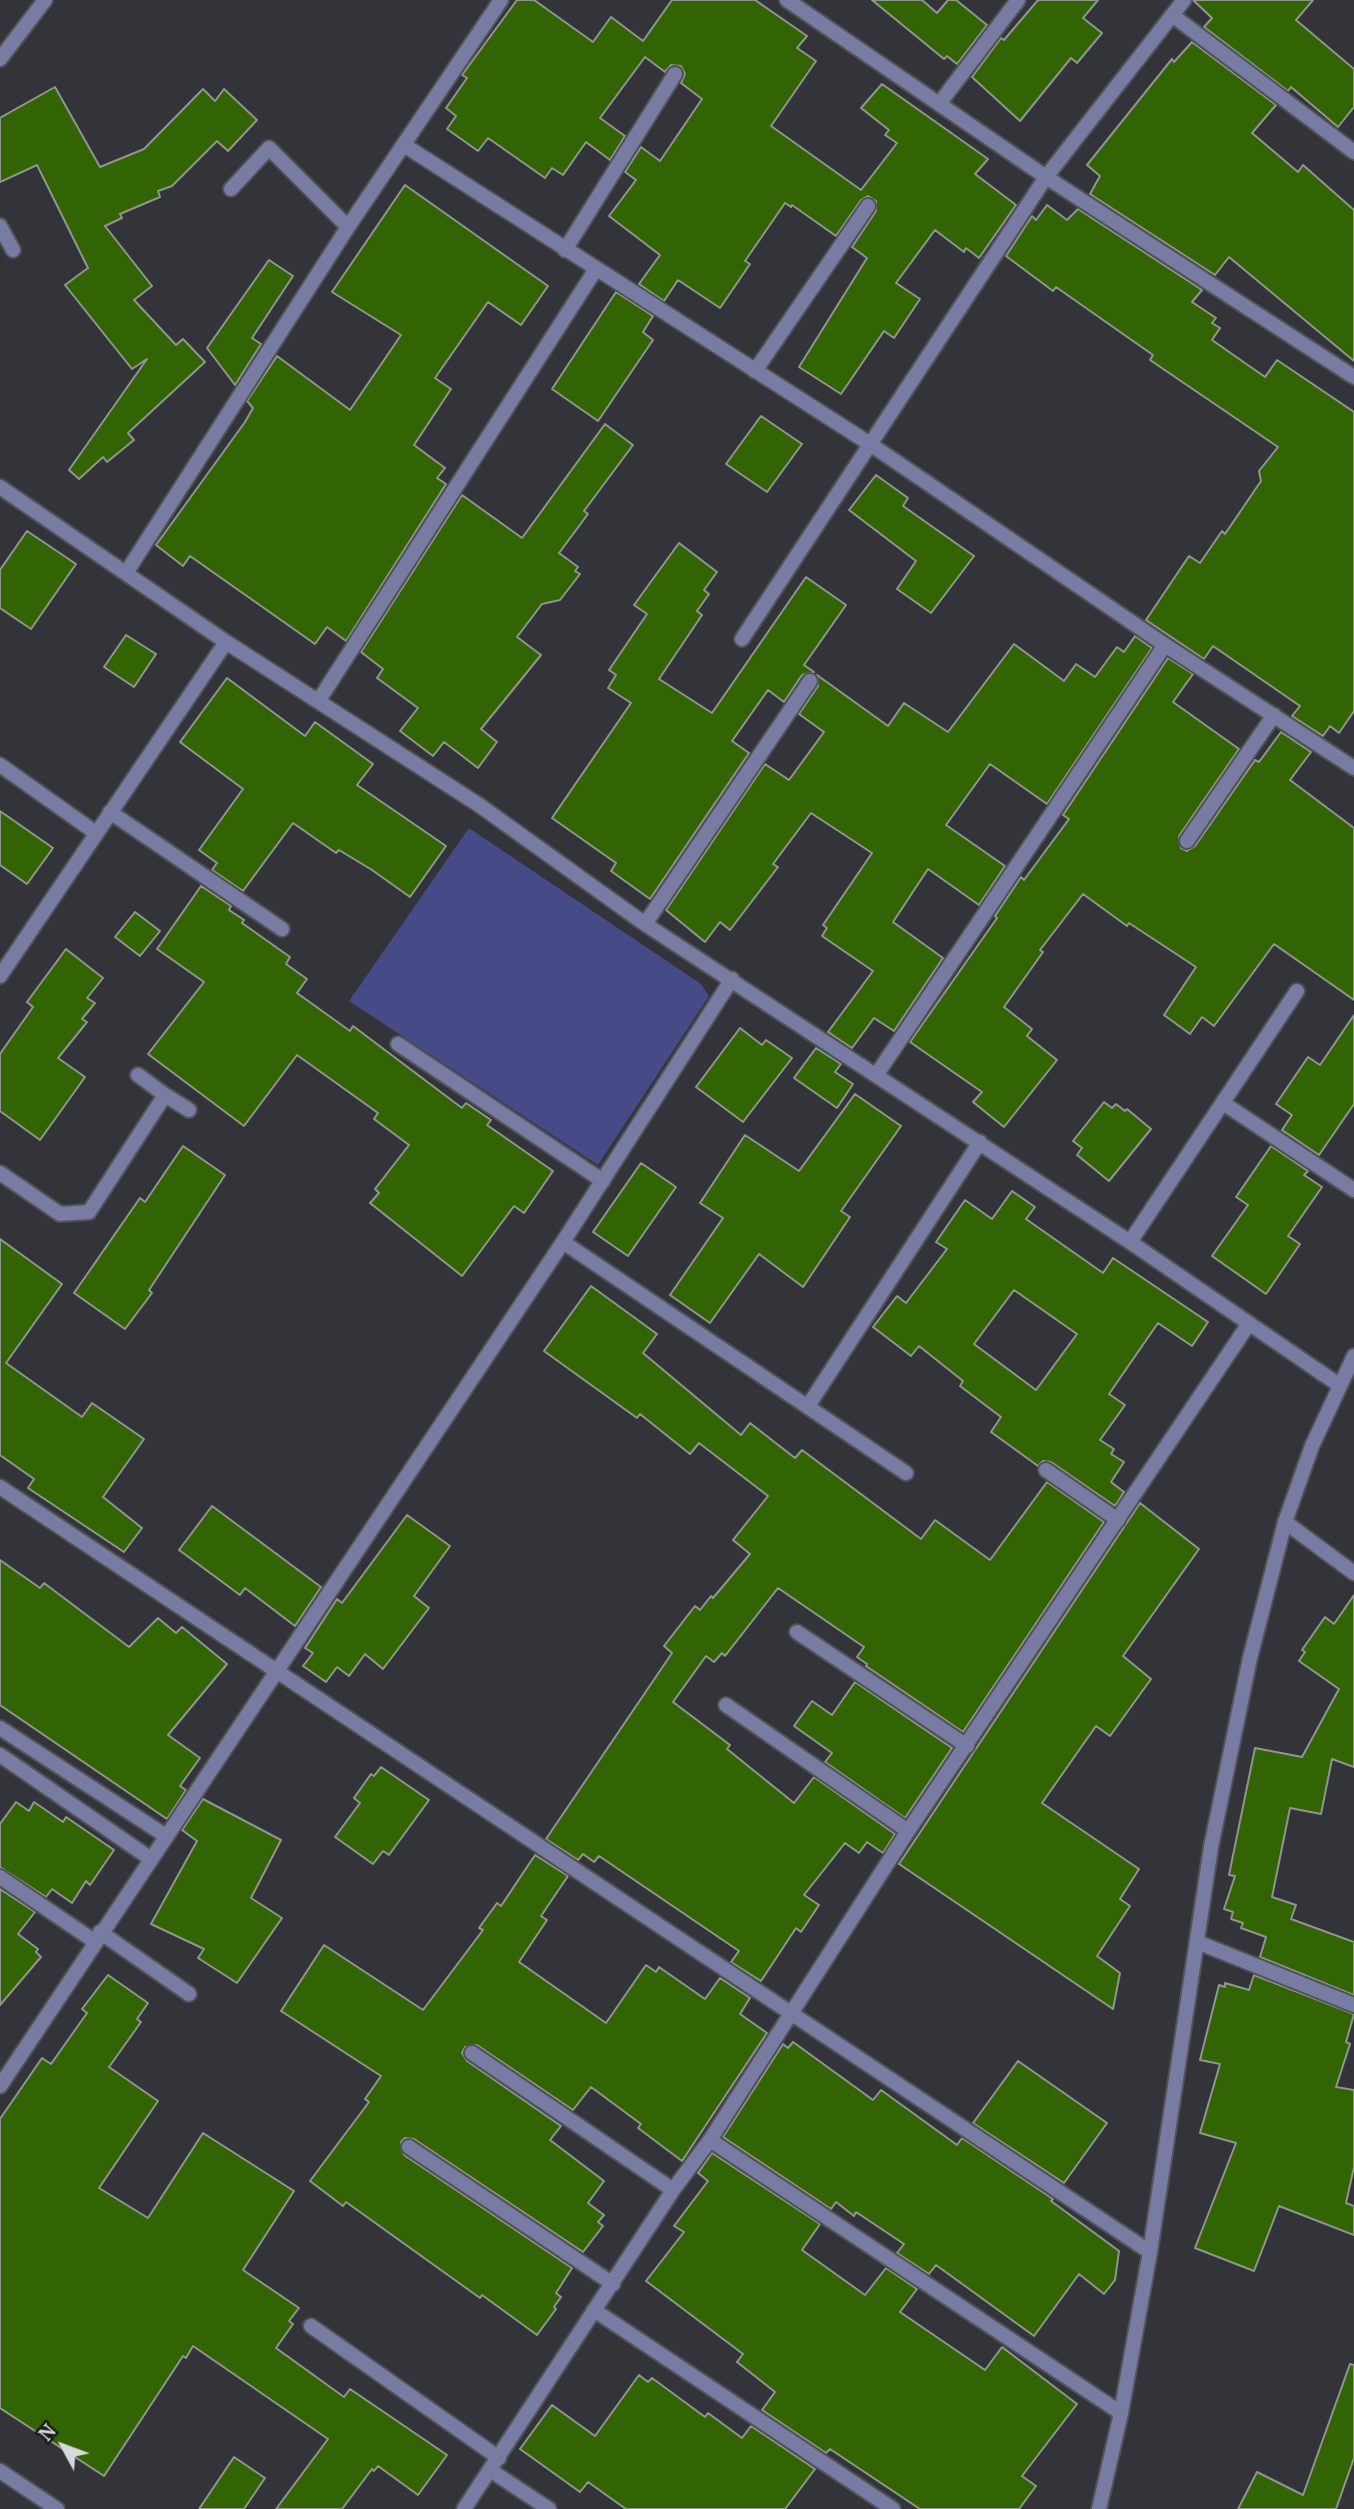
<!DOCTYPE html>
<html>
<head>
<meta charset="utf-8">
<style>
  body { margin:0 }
  #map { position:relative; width:1354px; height:2509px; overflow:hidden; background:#333439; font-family:"PT Serif",serif }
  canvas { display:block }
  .north { position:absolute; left:28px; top:2411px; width:70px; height:70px; -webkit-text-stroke:5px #1b1b1e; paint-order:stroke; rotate:311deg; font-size:19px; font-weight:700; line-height:28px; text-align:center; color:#d9d9dd }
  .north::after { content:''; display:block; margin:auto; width:24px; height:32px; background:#d9d9dd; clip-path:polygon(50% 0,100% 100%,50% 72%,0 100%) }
</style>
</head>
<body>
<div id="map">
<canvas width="1354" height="2509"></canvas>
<div class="north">N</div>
</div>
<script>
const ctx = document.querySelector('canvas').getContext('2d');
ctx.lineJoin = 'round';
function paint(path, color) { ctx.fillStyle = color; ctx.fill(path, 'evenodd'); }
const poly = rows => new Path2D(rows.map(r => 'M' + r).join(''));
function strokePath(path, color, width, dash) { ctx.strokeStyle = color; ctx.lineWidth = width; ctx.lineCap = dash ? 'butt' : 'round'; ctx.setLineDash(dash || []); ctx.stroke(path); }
paint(poly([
  [469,828,701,984,709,996,598,1165,349,1001]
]), '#464a87');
const building = poly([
  [517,0,534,0,593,42,611,17,643,41,672,0,755,0,807,36,797,48,816,61,771,126,861,190,897,143,885,135,889,130,861,108,882,84,988,159,975,174,1016,205,979,258,966,248,964,252,935,230,896,283,920,299,894,338,884,331,841,394,799,367,867,258,852,247,876,211,876,201,868,196,861,200,836,236,792,205,791,207,785,203,745,261,750,264,720,308,678,280,664,301,639,284,660,255,609,216,636,180,625,172,641,147,660,161,702,99,681,83,685,74,681,66,671,65,665,72,645,57,600,118,625,136,610,160,586,142,563,175,552,168,545,178,488,138,478,151,447,129,456,116,446,108,467,78,462,75,517,0],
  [872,0,922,0,937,13,948,0,956,0,987,25,957,64,947,56,944,59,872,0],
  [1038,0,1098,0,1083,18,1102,33,1077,63,1071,58,1020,121,972,77,1001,38,1004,40,1038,0],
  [1193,0,1313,0,1296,20,1354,69,1354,107,1338,127,1291,87,1288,91,1204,27,1212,18,1193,0],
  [1192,42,1276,105,1252,133,1298,172,1303,165,1354,210,1354,361,1229,257,1215,275,1090,194,1100,176,1087,165,1172,59,1174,62,1192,42],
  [55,87,100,167,144,149,203,89,215,101,224,89,257,120,228,151,217,141,172,186,158,191,160,197,120,214,122,218,105,226,152,286,134,300,176,345,183,339,205,362,128,433,134,440,107,462,103,457,79,479,69,470,147,359,132,369,65,285,88,268,37,165,0,182,0,118,55,87],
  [405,185,548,286,521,325,488,302,435,378,451,389,414,445,445,468,437,478,446,484,346,641,327,627,315,644,190,556,183,566,156,545,245,422,253,408,247,401,277,356,350,410,401,335,332,292,405,185],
  [1047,205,1067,220,1078,209,1202,290,1192,302,1216,318,1212,323,1220,328,1212,340,1265,377,1277,360,1354,412,1354,711,1339,733,1330,726,1323,736,1292,716,1300,706,1213,646,1204,659,1146,620,1189,556,1200,563,1222,531,1225,534,1261,481,1259,471,1278,447,1150,360,1153,355,1056,287,1053,291,1006,256,1032,216,1036,220,1047,205],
  [269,260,293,276,252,338,261,344,235,385,207,348,269,260],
  [616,292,653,316,643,332,653,340,598,421,552,389,616,292],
  [761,416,802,444,767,492,726,464,761,416],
  [605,424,633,445,584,511,588,514,559,553,578,567,575,571,580,574,560,600,542,604,517,637,541,655,481,729,497,742,478,768,444,742,433,756,400,731,418,708,377,678,383,669,361,652,462,495,522,538,605,424],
  [876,475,908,498,903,506,974,556,931,613,897,589,916,561,849,510,876,475],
  [27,531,76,564,31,629,0,608,0,570,27,531],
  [679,543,717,572,704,590,709,594,697,611,702,615,659,679,712,713,806,577,846,605,804,665,814,672,802,675,784,702,768,690,732,741,749,753,650,899,611,871,616,863,552,818,631,703,608,688,616,675,609,670,647,614,634,605,679,543],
  [126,635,156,654,134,687,104,667,126,635],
  [1135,636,1152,648,1047,804,990,764,946,825,1005,866,979,905,928,869,893,922,943,958,894,1031,874,1018,852,1048,828,1032,873,971,822,936,827,928,823,925,872,853,811,813,773,864,778,867,730,930,720,922,705,942,666,910,765,764,789,780,824,732,799,714,818,686,817,675,888,726,904,703,948,732,1014,644,1064,681,1076,664,1095,677,1117,647,1124,652,1135,636],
  [1168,658,1193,674,1173,702,1239,749,1179,836,1181,848,1187,851,1195,846,1255,760,1259,762,1281,732,1311,752,1290,780,1354,828,1354,1000,1274,944,1214,1026,1202,1017,1190,1034,1164,1015,1196,967,1129,923,1127,926,1083,894,1040,950,1043,952,1004,1007,1032,1029,1027,1036,1057,1060,1004,1127,973,1102,982,1092,910,1042,997,918,995,916,1021,877,1024,880,1069,819,1063,815,1168,658],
  [227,678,305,736,315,722,373,764,357,785,446,846,410,897,372,870,339,850,336,853,293,823,243,891,212,870,217,863,199,850,243,789,180,742,227,678],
  [0,811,53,848,27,884,0,865,0,811],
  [201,886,231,906,229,910,244,920,242,923,290,957,286,964,307,979,297,993,350,1031,353,1026,462,1108,466,1103,491,1120,487,1125,553,1171,524,1213,514,1206,462,1276,370,1203,379,1193,375,1189,409,1145,374,1119,378,1113,297,1055,244,1126,148,1054,204,982,157,949,201,886],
  [135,912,160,931,140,956,115,937,135,912],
  [66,949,103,978,87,998,95,1003,82,1019,87,1022,58,1058,85,1077,40,1140,0,1111,0,1054,33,1007,27,1002,66,949],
  [1354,1015,1354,1104,1319,1155,1282,1130,1292,1115,1276,1104,1308,1057,1320,1065,1354,1015],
  [740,1028,762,1045,766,1040,792,1058,743,1122,696,1087,740,1028],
  [816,1048,841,1064,835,1072,853,1084,837,1108,794,1078,816,1048],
  [855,1094,901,1126,841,1211,850,1217,803,1287,759,1254,710,1323,670,1295,723,1218,700,1203,745,1135,799,1171,855,1094],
  [1104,1102,1112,1108,1116,1104,1125,1111,1127,1109,1151,1129,1109,1181,1077,1155,1082,1148,1073,1141,1104,1102],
  [183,1146,225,1175,149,1290,152,1293,125,1329,74,1293,140,1198,145,1202,183,1146],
  [1271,1146,1308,1171,1304,1175,1322,1187,1288,1236,1300,1244,1266,1294,1212,1256,1248,1205,1236,1197,1271,1146],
  [641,1163,676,1187,628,1256,593,1232,641,1163],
  [1012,1191,1035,1207,1026,1219,1103,1273,1113,1258,1208,1322,1192,1346,1158,1323,1109,1394,1125,1405,1100,1440,1114,1449,1111,1454,1124,1462,1111,1482,1124,1492,1115,1506,1051,1462,1043,1461,1038,1466,991,1432,1001,1417,960,1386,963,1381,919,1346,911,1356,873,1327,897,1296,906,1303,947,1249,936,1242,965,1200,992,1219,1012,1191],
  [1014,1290,1077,1334,1036,1390,974,1344,1014,1290],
  [0,1239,62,1284,6,1363,82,1417,92,1403,144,1439,103,1497,142,1528,124,1552,28,1488,34,1479,0,1455,0,1239],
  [591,1286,657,1334,643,1353,741,1435,750,1423,795,1458,802,1450,921,1539,935,1520,990,1560,1047,1482,1104,1522,963,1732,866,1666,867,1664,857,1657,864,1647,778,1588,725,1656,722,1653,714,1662,706,1656,673,1702,730,1745,727,1749,794,1803,814,1777,895,1834,883,1853,867,1842,859,1853,845,1843,804,1895,819,1905,801,1932,796,1928,761,1981,731,1962,739,1951,599,1856,594,1862,583,1854,578,1860,546,1839,672,1653,664,1646,695,1606,700,1610,711,1596,713,1598,750,1554,733,1540,768,1496,699,1443,690,1454,640,1414,637,1418,544,1351,591,1286],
  [1140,1503,1199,1549,1123,1656,1151,1679,1110,1736,1096,1726,1042,1803,1139,1869,1120,1899,1130,1906,1097,1956,1120,1973,1113,2009,899,1864,1140,1503],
  [212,1506,321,1587,295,1626,245,1588,240,1595,179,1550,212,1506],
  [407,1515,450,1546,414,1596,429,1608,383,1669,365,1654,349,1676,337,1667,326,1682,303,1666,313,1653,305,1648,337,1599,342,1603,407,1515],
  [0,1560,40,1588,44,1583,129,1647,158,1618,176,1633,182,1627,227,1664,168,1735,200,1758,180,1786,186,1790,167,1819,0,1705,0,1560],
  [1354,1595,1354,1767,1332,1759,1321,1814,1290,1808,1272,1897,1296,1905,1291,1919,1354,1942,1354,1995,1260,1957,1266,1937,1241,1928,1243,1923,1231,1919,1233,1912,1224,1909,1235,1876,1229,1875,1255,1748,1302,1757,1339,1689,1299,1661,1305,1652,1302,1650,1325,1617,1334,1624,1354,1595],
  [855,1682,952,1748,905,1818,825,1762,832,1753,794,1726,812,1701,832,1715,855,1682],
  [381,1767,429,1800,389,1855,383,1851,373,1864,335,1837,360,1803,354,1798,371,1774,374,1776,381,1767],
  [203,1799,281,1840,251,1898,282,1918,237,1983,198,1958,204,1949,151,1924,197,1841,182,1830,203,1799],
  [16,1802,29,1811,34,1802,63,1822,66,1817,114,1850,90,1885,86,1881,72,1903,52,1889,46,1897,0,1867,0,1824,16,1802],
  [535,1855,568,1876,541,1916,547,1920,519,1962,606,2023,646,1965,656,1972,659,1967,705,1999,720,1978,750,1998,740,2014,767,2033,682,2161,638,2128,641,2124,591,2087,573,2110,477,2045,465,2047,462,2053,467,2061,561,2126,550,2140,604,2181,588,2203,604,2215,598,2222,603,2226,583,2252,414,2139,405,2138,401,2142,404,2155,572,2268,556,2293,561,2297,554,2307,556,2309,537,2335,482,2295,480,2298,346,2202,343,2206,310,2181,369,2102,365,2099,381,2076,281,2011,324,1945,423,2010,483,1930,479,1928,497,1903,501,1906,535,1855],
  [0,1889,35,1912,18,1934,38,1949,36,1952,41,1957,0,2005,0,1889],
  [108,1975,148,2003,137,2019,141,2022,109,2067,158,2101,99,2188,148,2218,203,2133,294,2191,243,2270,299,2308,289,2321,293,2324,276,2348,344,2397,350,2389,447,2455,418,2495,378,2466,374,2471,372,2469,342,2509,276,2509,328,2439,193,2346,186,2358,183,2356,104,2476,0,2408,0,2119,42,2058,51,2064,87,2013,82,2009,108,1975],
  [1254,1975,1354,2014,1346,2042,1350,2044,1336,2087,1354,2090,1354,2167,1346,2203,1354,2206,1354,2235,1279,2206,1254,2271,1195,2248,1236,2143,1200,2133,1220,2064,1200,2060,1219,1985,1225,1987,1225,1983,1249,1990,1254,1975],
  [793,2042,873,2100,881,2090,957,2145,962,2138,1053,2199,1051,2201,1119,2251,1115,2280,1104,2294,1079,2274,1034,2336,936,2265,929,2274,897,2253,904,2244,856,2212,854,2216,836,2202,831,2209,723,2137,783,2044,788,2048,793,2042],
  [1018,2061,1107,2123,1064,2183,973,2123,1018,2061],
  [712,2153,820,2224,802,2250,865,2295,886,2268,917,2289,900,2312,985,2370,1002,2347,1077,2404,1022,2476,1036,2486,1019,2509,920,2509,830,2449,826,2453,762,2410,775,2392,737,2362,743,2354,646,2281,684,2232,674,2226,708,2181,698,2173,712,2153],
  [1350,2364,1354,2365,1354,2458,1336,2509,1238,2509,1257,2472,1303,2495,1350,2364],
  [639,2375,648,2382,652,2378,705,2417,708,2413,742,2438,751,2426,815,2469,785,2509,626,2509,588,2482,580,2492,520,2449,552,2405,595,2436,639,2375],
  [234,2457,265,2478,244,2509,199,2509,234,2457]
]);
paint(building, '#326404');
strokePath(building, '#91958f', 2);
const minor = poly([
  [787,0,1046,177,1354,377],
  [1172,15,1354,152],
  [0,59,45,0],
  [939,104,1018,0],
  [404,145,870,444,1165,645,1354,768],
  [231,189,269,148,348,227],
  [0,226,13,250],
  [565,250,675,74],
  [755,371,868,206],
  [0,487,226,642,479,805,645,924,1130,1242,1339,1385],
  [126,573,348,227,501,0],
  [742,639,1046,177,1184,0],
  [319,700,596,269],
  [0,765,96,833],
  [110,812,282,929],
  [1187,841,1274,715],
  [645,924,810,681],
  [0,976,226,642],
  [398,1044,603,1181],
  [877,1074,1165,645],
  [165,1095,189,1110],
  [1223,1103,1354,1190],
  [0,1173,60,1214,89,1212,165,1095,138,1075],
  [563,1242,906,1473],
  [1130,1242,1297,991],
  [808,1406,980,1142],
  [1046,1470,1118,1520],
  [0,1487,1150,2252],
  [1285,1522,1354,1573],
  [797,1632,967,1746],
  [726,1705,908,1831],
  [0,1728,166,1836],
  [0,1755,151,1859],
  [0,1877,94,1941],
  [100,1932,189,1994],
  [1197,1942,1354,2005],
  [472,2053,673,2190],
  [0,2086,563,1242,732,979],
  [710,2140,1121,2413],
  [409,2147,613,2284],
  [594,2310,893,2509],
  [311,2326,499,2458],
  [490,2470,549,2509],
  [464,2509,673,2190,710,2140,908,1831,1248,1325]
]);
const tertiary = poly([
  [0,2471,57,2509],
  [1099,2509,1121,2413,1150,2252,1211,1847,1250,1658,1285,1522,1312,1446,1354,1356]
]);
strokePath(minor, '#515257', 18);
strokePath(tertiary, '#515257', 18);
strokePath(minor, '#787ca2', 14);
strokePath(tertiary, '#787ca2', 14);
</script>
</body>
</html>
